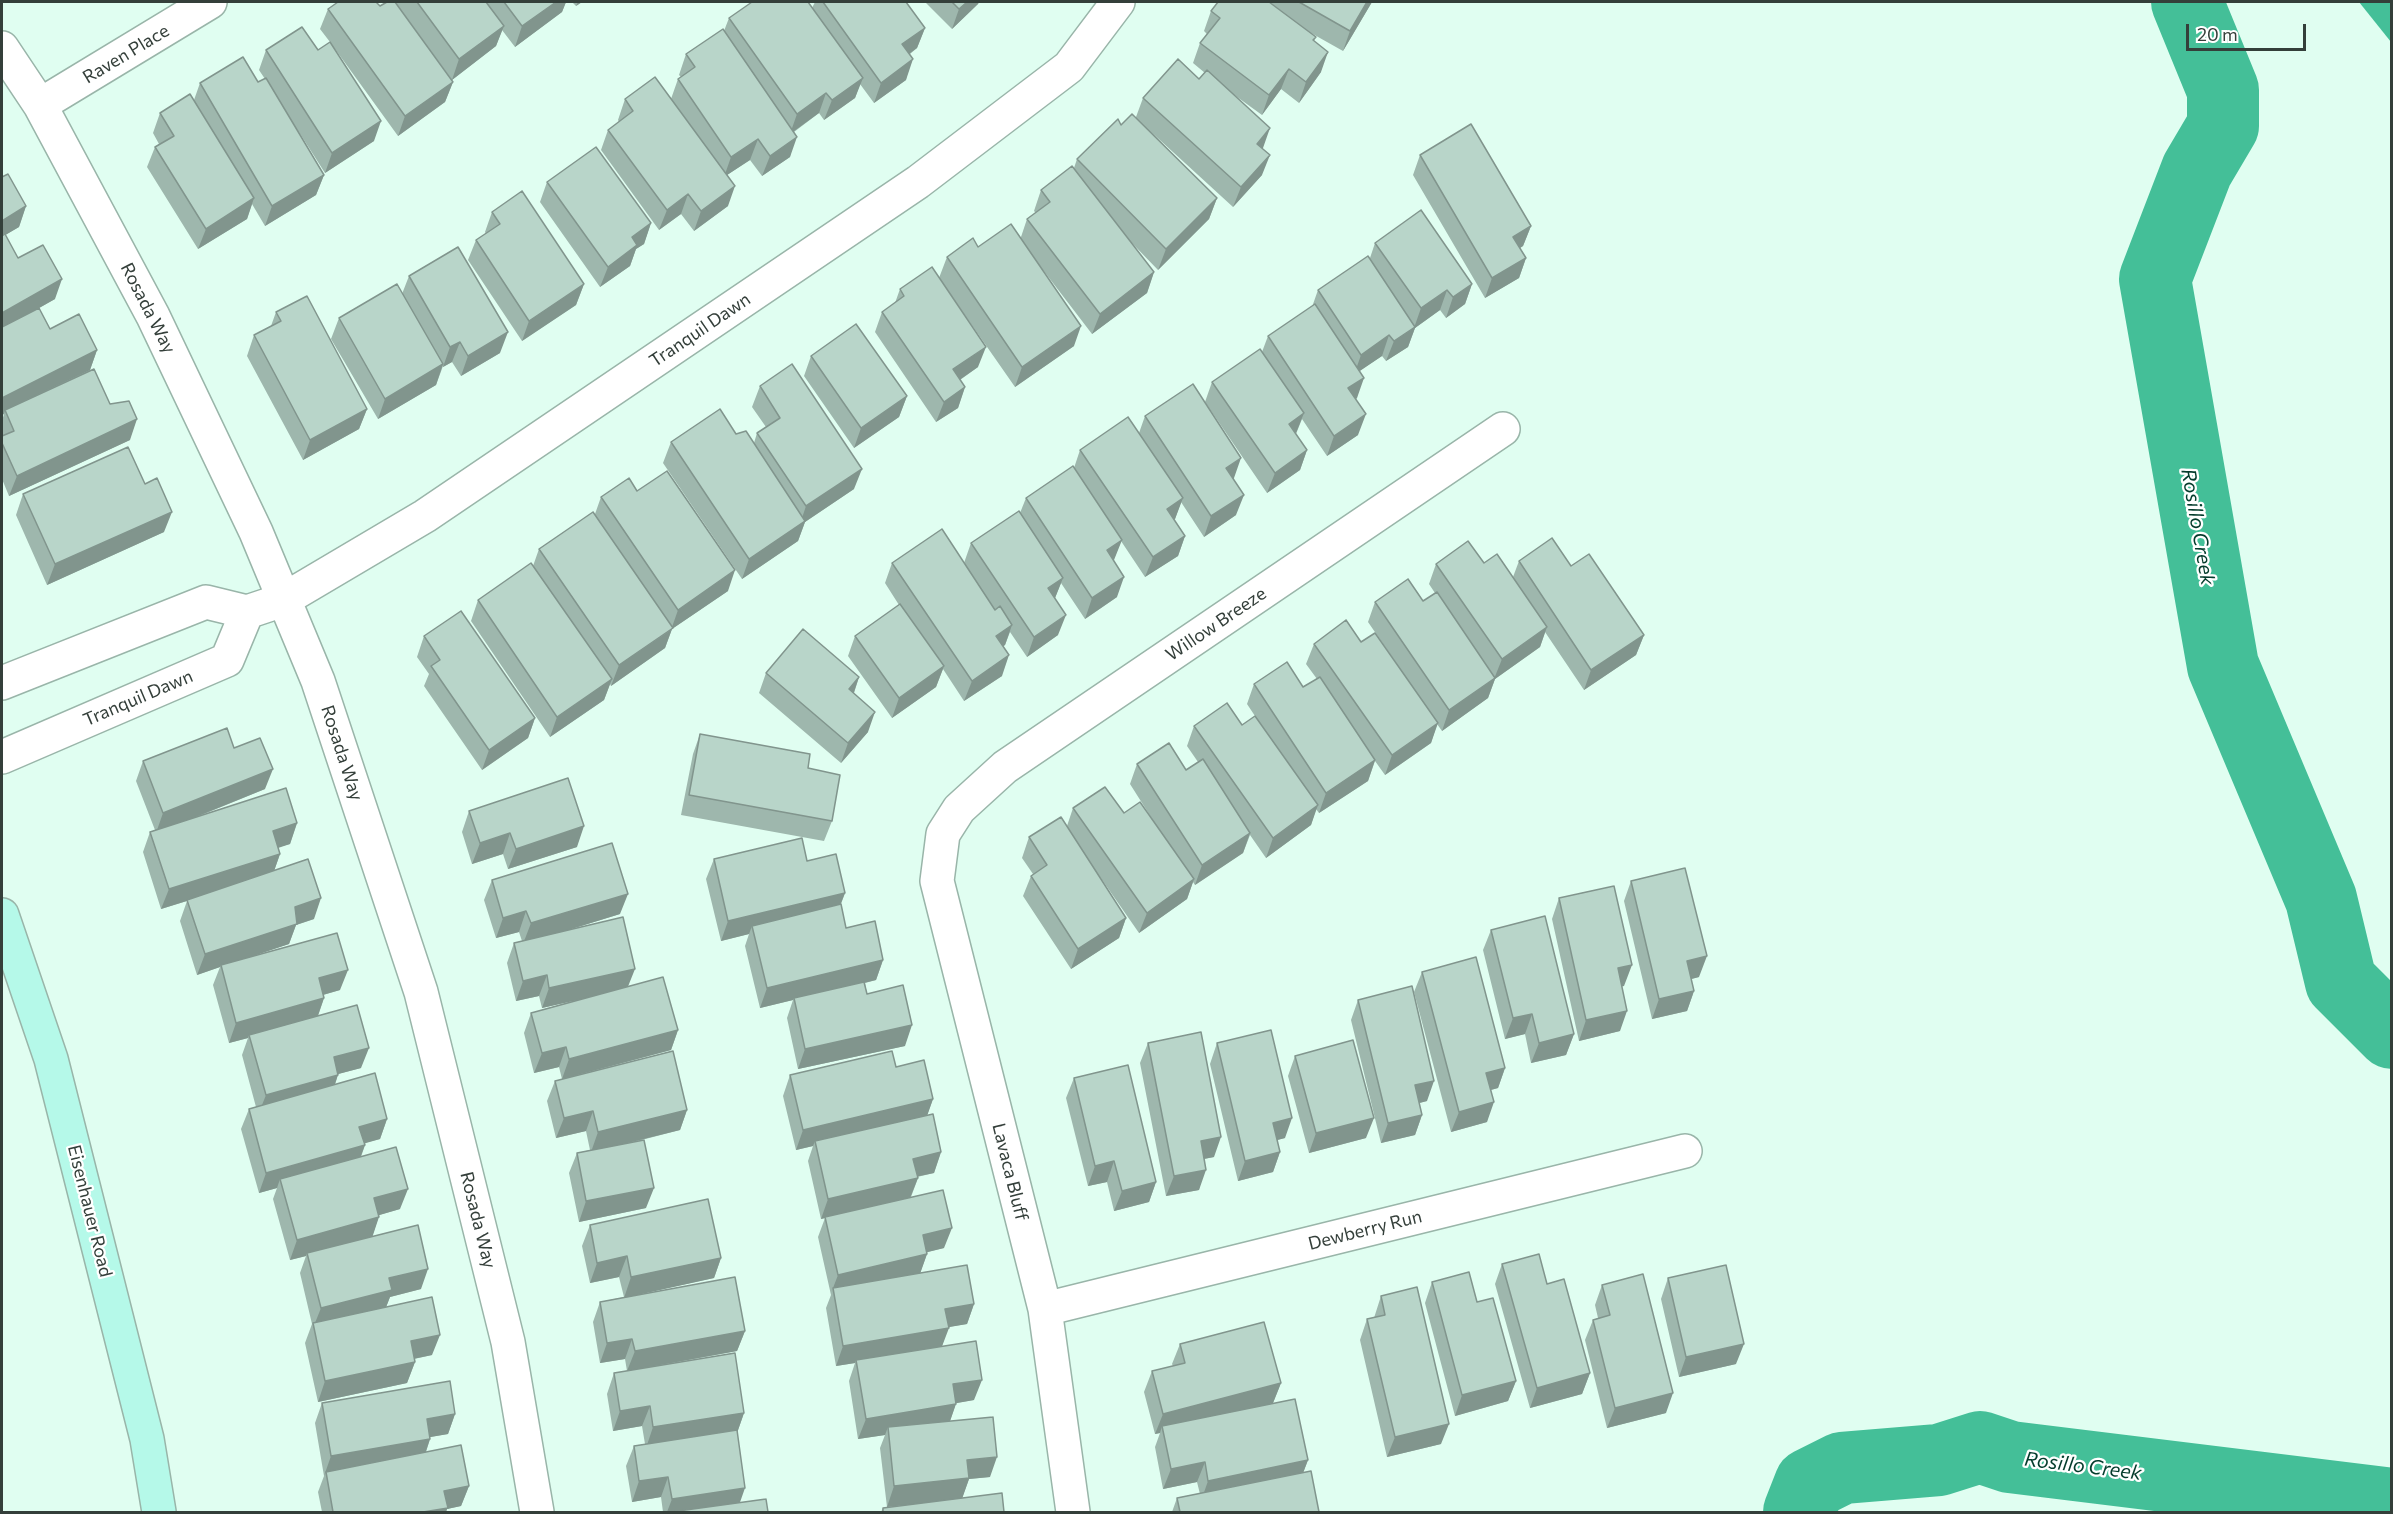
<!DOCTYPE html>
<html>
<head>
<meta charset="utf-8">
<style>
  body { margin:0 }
  #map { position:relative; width:2393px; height:1514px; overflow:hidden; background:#e0fef1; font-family:Commissioner,sans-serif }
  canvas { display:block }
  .frame { position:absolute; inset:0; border:3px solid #343f3a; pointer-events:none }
  .scale { position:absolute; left:2186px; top:24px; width:120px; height:27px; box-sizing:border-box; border:3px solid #343f3a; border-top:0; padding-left:8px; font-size:18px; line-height:21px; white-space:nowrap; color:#343f3a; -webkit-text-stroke:4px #fff; paint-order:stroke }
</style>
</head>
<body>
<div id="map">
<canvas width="2393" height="1514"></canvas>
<div class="frame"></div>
<div class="scale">20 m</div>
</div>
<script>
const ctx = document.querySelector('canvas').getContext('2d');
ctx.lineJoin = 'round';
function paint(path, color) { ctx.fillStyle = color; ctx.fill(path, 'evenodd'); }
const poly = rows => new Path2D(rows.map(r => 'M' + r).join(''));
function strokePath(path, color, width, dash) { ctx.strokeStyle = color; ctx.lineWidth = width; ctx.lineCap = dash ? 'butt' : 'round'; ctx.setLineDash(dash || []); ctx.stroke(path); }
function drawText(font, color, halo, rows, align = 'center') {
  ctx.font = font + ' Commissioner,sans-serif'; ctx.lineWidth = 4.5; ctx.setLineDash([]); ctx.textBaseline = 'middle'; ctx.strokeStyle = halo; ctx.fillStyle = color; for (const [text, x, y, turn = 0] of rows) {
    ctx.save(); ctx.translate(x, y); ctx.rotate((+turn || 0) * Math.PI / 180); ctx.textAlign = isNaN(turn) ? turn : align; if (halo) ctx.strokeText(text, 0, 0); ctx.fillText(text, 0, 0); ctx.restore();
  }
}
paint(poly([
  [2359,2,2391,2,2391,42]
]), '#44bf98');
strokePath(poly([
  [2187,2,2223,90,2223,126,2197,170,2155,279,2223,666,2321,899,2341,982,2392,1033],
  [1799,1512,1810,1484,1842,1468,1939,1460,1980,1447,2010,1457,2392,1504]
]), '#44bf98', 72);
const street = poly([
  [2,48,40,105,153,316,256,532,318,681,421,992,508,1342,537,1512],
  [40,105,210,2],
  [2,683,206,602,247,612,283,600,425,516,918,182,1069,67,1118,2],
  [2,757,227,660,247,612],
  [1045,1309,1685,1151],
  [1073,1512,1045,1309,937,881,943,834,959,809,1005,767,1503,429]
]);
const secondary = poly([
  [2,915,51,1059,147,1439,159,1512]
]);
strokePath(street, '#99b5a9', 36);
strokePath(secondary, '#99b5a9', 36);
strokePath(street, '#fff', 33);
strokePath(secondary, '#b5f9e9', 33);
paint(poly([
  [395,2,566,2,562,12,515,47,502,30,496,46,452,80],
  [572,2,582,2,576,6],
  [815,2,823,2,925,28,917,48,910,54,906,80,874,103,860,84,855,98,824,120,819,113,794,132,790,157,762,176,750,160,727,175,728,206,694,231,681,214,659,230,601,150,608,130,619,122,618,120,625,99,671,99,678,79,681,77,679,75,686,54,724,31,729,18,812,8],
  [925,2,979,2,978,4,952,29],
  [1218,2,1372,2,1343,51,1311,33,1316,37,1314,41,1321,72,1299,103,1281,89,1262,115,1233,94,1262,149,1262,175,1233,207,1150,131,1217,198,1209,219,1158,270,1129,240,1154,272,1147,293,1092,334,1043,270,1074,346,1015,387,939,278,947,257,978,247,1021,237,1027,219,1036,213,1034,211,1041,190,1074,168,1077,159,1121,125,1136,117,1143,98,1199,79,1205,73,1193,63,1200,43,1207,34,1204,31,1211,11],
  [380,6,453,82,445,102,398,136,335,49,374,141,325,173,297,129,324,175,316,195,265,226,252,204,247,219,198,249,147,167,155,147,159,144,153,133,160,113,194,100,200,83,258,82,265,79,259,70,266,50,318,50,330,42,320,29,328,9],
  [1420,155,1531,226,1523,246,1520,248,1526,258,1519,278,1485,298,1413,175],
  [2,177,26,206,19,227,5,235,18,258,55,299,39,308,50,329,97,350,90,370,110,404,130,440,9,496,2,479,2,421,4,414,2,415],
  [547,182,651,223,644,244,636,249,630,266,600,287,540,202],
  [492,212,584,284,576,305,522,341,468,260,476,240,486,234,485,232],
  [1375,243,1472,284,1465,304,1446,318,1440,310,1415,328,1408,347,1386,361,1382,356,1359,371,1357,398,1356,399,1358,435,1327,456,1302,419,1296,434,1307,450,1300,470,1267,493,1205,402,1212,382,1262,352,1268,336,1312,307,1318,290,1370,258],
  [409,276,500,353,461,376,452,362,443,367,443,366,436,385,378,419,331,339,339,318,402,294],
  [900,289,978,367,960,380,965,387,958,408,936,422,875,332,882,312,895,303],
  [276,312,367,409,359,429,303,460,247,356,254,335,271,326],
  [811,356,907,396,899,417,854,448,804,376],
  [760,386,854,489,805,522,798,541,742,579,663,463,671,442,736,434,754,443,757,433,766,427,752,407],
  [1145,416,1234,478,1236,515,1204,537,1181,502,1175,519,1174,519,1185,536,1178,556,1145,577,1121,541,1113,561,1117,597,1085,619,1061,583,1055,598,1058,635,1027,657,1010,632,1005,645,1003,646,1002,676,964,701,943,669,936,687,892,718,848,656,855,636,899,605,885,583,892,563,964,563,971,543,1020,513,1026,498,1074,468,1080,450,1139,433],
  [637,491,728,591,672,629,665,648,611,686,610,684,604,700,550,737,471,621,478,600,533,566,539,549,595,514,601,497],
  [23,494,164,532,47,585,16,515],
  [1519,561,1571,566,1644,635,1636,655,1584,690,1545,632,1540,647,1495,679,1488,698,1442,731,1437,724,1431,743,1385,775,1375,761,1368,781,1319,813,1316,809,1311,825,1266,858,1250,835,1243,853,1195,885,1193,882,1187,899,1139,933,1098,874,1126,918,1119,938,1071,969,1023,896,1031,876,1033,874,1022,858,1029,837,1067,826,1073,808,1124,813,1156,825,1130,784,1137,764,1186,770,1198,762,1187,746,1194,726,1242,725,1255,716,1247,704,1254,684,1303,687,1317,679,1306,664,1314,644,1361,642,1397,664,1368,622,1375,602,1423,601,1435,593,1429,584,1436,564,1484,563,1513,577],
  [424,636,535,718,528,738,482,770,424,686,429,674,417,657],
  [766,673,859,677,854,693,868,732,841,763,759,693],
  [700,734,808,768,832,821,824,841,681,815,693,754],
  [234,748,265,789,192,819,297,823,290,844,278,847,280,854,274,871,314,919,296,925,289,944,252,956,340,990,323,995,324,998,318,1016,361,1068,338,1074,335,1085,387,1119,380,1139,364,1143,365,1145,361,1157,400,1209,379,1215,372,1237,421,1289,390,1297,386,1307,432,1355,414,1359,415,1362,407,1383,318,1402,305,1343,312,1324,300,1273,306,1256,290,1260,273,1199,277,1188,259,1193,241,1129,249,1109,256,1107,242,1055,248,1038,229,1043,213,985,220,967,197,975,180,921,187,901,161,909,143,852,150,832,155,830,136,781,143,761],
  [469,811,577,847,508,869,503,854,472,864,462,832],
  [714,859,807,861,845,893,841,904,846,928,883,960,876,980,865,983,867,994,905,1046,798,1069,787,1018,793,1000,760,1008,745,946,749,934,721,941,706,879],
  [492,880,620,914,568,930,628,987,678,1030,671,1050,582,1074,687,1110,680,1130,630,1143,646,1208,579,1222,569,1173,577,1153,590,1150,586,1131,556,1138,547,1101,555,1081,562,1079,559,1067,534,1073,524,1033,531,1013,576,1000,542,1008,539,996,516,1001,507,963,514,943,522,941,519,932,496,938,484,900],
  [1631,881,1699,977,1691,979,1694,991,1687,1011,1652,1019,1624,901],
  [1559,898,1624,986,1622,986,1620,1031,1579,1041,1552,919],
  [1491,930,1574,1034,1566,1055,1531,1063,1525,1034,1505,1039,1483,950],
  [1422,972,1505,1068,1498,1088,1491,1090,1487,1122,1451,1132,1414,992],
  [1358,1000,1427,1101,1419,1103,1422,1115,1415,1135,1381,1143,1351,1020],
  [1148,1043,1214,1157,1204,1159,1199,1190,1166,1196,1140,1063],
  [1217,1043,1285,1138,1277,1140,1280,1152,1273,1172,1238,1181,1210,1064],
  [1295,1056,1366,1138,1309,1153,1288,1076],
  [896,1067,933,1099,927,1115,941,1152,934,1173,917,1177,918,1178,911,1197,944,1248,927,1252,927,1254,920,1273,974,1304,967,1324,948,1327,942,1346,974,1400,956,1403,950,1421,990,1477,969,1479,962,1498,1004,1512,881,1512,883,1508,919,1503,887,1507,880,1448,885,1435,858,1439,849,1381,855,1363,836,1366,826,1308,831,1295,818,1237,825,1218,821,1219,808,1161,813,1146,796,1150,783,1096,790,1075],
  [1074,1078,1156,1182,1149,1202,1114,1211,1107,1182,1088,1186,1066,1098],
  [590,1225,721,1258,714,1278,640,1294,745,1331,737,1351,635,1370,744,1413,737,1433,740,1503,768,1512,663,1512,661,1497,632,1502,626,1466,634,1446,645,1444,642,1426,613,1431,607,1394,614,1373,627,1371,625,1359,600,1363,593,1322,600,1302,624,1297,619,1277,590,1283,582,1246],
  [1502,1264,1590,1373,1582,1394,1530,1408,1495,1284],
  [1668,1278,1736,1364,1679,1377,1661,1299],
  [1432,1282,1477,1302,1516,1381,1508,1401,1455,1416,1425,1303],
  [1602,1285,1666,1413,1607,1428,1585,1340,1593,1320,1598,1318,1595,1305],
  [1381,1296,1441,1444,1387,1457,1360,1340,1367,1319,1374,1318],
  [1180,1344,1281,1383,1273,1403,1265,1405,1308,1460,1303,1473,1319,1512,1172,1512,1177,1498,1200,1494,1197,1482,1163,1489,1155,1447,1160,1433,1155,1434,1144,1392,1152,1371,1173,1366,1172,1364],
  [322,1403,455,1414,448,1434,430,1437,430,1439,426,1452,469,1486,461,1506,447,1509,446,1512,322,1512,318,1492,324,1476,315,1423]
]), '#9eb7ad');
paint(poly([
  [556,2,566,2,562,12,515,47,522,26],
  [578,2,582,2,576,6],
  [967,2,979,2,978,4,952,29,959,9],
  [1367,2,1372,2,1343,51,1350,31],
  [504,26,496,46,452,80,459,59],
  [925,28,917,48,895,64,902,44],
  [1328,52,1321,72,1299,103,1306,82],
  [913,59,906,80,874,103,881,83],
  [1289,69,1281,89,1262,115,1269,95],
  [863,78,855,98,824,120,832,100],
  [453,82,445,102,398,136,405,116],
  [826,93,819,113,790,134,797,114],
  [381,121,374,141,325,173,332,153],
  [1270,128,1263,148,1249,164,1257,144],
  [797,137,790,157,762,176,770,156],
  [758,139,750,160,724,177,731,157],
  [1270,155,1262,175,1233,207,1241,187],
  [324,175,316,195,265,226,272,206],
  [735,186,728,206,694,231,701,211],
  [688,194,681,214,659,230,667,210],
  [254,198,247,219,198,249,206,229],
  [1217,198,1209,219,1158,270,1166,249],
  [26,206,19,227,2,237,2,221],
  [651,223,644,244,636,249,630,266,600,287,608,267,632,237],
  [1531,226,1523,246,1506,257,1513,237],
  [1526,258,1519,278,1485,298,1492,278],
  [1154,272,1147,293,1092,334,1100,314],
  [62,279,55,299,2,329,2,313],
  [584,284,576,305,522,341,529,321],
  [1472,284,1465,304,1446,318,1453,297],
  [1447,290,1440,310,1415,328,1408,347,1386,361,1394,341,1414,328,1421,308],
  [1081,326,1074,346,1015,387,1022,367],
  [508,332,500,353,461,376,468,356],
  [1389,335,1382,356,1354,375,1361,355],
  [460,342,452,362,443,367,450,347],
  [986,347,978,367,945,390,953,369],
  [97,350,90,370,5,410,4,414,2,415,2,398],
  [443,364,436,385,378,419,385,399],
  [1364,378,1357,398,1341,409,1348,388],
  [965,387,958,408,936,422,944,402],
  [907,396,899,417,854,448,861,428],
  [367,409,359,429,303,460,310,440],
  [1304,413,1296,433,1289,424],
  [1366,414,1358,435,1327,456,1334,436],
  [137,419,130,440,9,496,17,476],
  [1307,450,1300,470,1267,493,1275,473],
  [1241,458,1234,478,1219,488,1226,468],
  [862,469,854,489,805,522,798,541,742,579,749,559,800,524,806,506],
  [1244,495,1236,515,1204,537,1211,516],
  [1183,498,1175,519,1160,529,1167,509],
  [172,512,164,532,47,585,55,564],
  [1185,536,1178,556,1145,577,1153,557],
  [1122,540,1114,560,1099,571,1107,550],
  [735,570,728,591,672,629,665,648,611,686,619,665,671,630,678,610],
  [1124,577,1117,597,1085,619,1092,598],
  [1063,578,1055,598,1040,608,1048,588],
  [1066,615,1058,635,1027,657,1034,637],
  [1012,625,1005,645,989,656,996,636],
  [1547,627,1540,647,1495,679,1488,698,1442,731,1449,710,1494,679,1502,659],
  [1644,635,1636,655,1584,690,1591,670],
  [1009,655,1002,676,964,701,972,681],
  [944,666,936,687,892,718,899,698],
  [859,677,852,698,849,689],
  [612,679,604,700,550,737,557,717],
  [875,712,868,732,841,763,848,743],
  [535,718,528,738,482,770,489,750],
  [1438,723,1431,743,1385,775,1392,755],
  [1375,760,1368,781,1319,813,1326,793],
  [273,769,265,789,156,833,163,813],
  [1318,805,1311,825,1266,858,1273,838],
  [297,823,290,844,266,852,273,831],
  [584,826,577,847,508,869,516,849],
  [510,833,503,854,472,864,480,843],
  [1250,833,1243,853,1195,885,1202,865],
  [280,854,273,874,161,909,169,889],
  [1194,879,1187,899,1139,933,1147,913],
  [845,893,837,913,752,926,749,934,721,941,728,921],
  [628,894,620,914,523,944,531,923],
  [321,898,314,919,296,925,289,944,221,967,221,965,220,967,197,975,205,954,295,907],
  [526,911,519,932,496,938,503,918],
  [1126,918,1119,938,1071,969,1078,949],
  [1707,956,1699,977,1680,982,1687,961],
  [883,960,876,980,794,1000,794,998,793,1000,760,1008,767,988],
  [1632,965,1624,986,1611,989,1618,968],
  [635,969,627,989,542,1008,549,988],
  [348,970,340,990,312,998,319,978],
  [547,975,539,996,516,1001,523,981],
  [1694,991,1687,1011,1652,1019,1659,999],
  [324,998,317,1018,249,1035,248,1038,229,1043,236,1023],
  [1627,1011,1620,1031,1579,1041,1586,1020],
  [1532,1014,1525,1034,1505,1039,1513,1018],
  [912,1025,905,1046,798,1069,805,1049],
  [678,1030,671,1050,562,1079,569,1059],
  [1574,1034,1566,1055,1531,1063,1539,1043],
  [566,1047,559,1067,534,1073,542,1053],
  [369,1048,361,1068,327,1077,334,1057],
  [1505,1068,1498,1088,1479,1093,1486,1073],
  [338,1075,331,1095,258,1115,266,1095],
  [1434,1081,1427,1101,1408,1106,1415,1085],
  [933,1099,926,1119,815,1141,813,1146,796,1150,803,1130],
  [1494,1102,1487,1122,1451,1132,1459,1112],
  [687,1110,680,1130,591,1152,598,1132],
  [593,1111,586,1131,556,1138,564,1118],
  [1422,1115,1415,1135,1381,1143,1388,1123],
  [1292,1118,1285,1138,1266,1143,1273,1123],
  [1374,1118,1366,1138,1309,1153,1316,1133],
  [387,1119,380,1139,352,1147,359,1127],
  [1221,1137,1214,1157,1193,1161,1201,1141],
  [365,1145,357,1166,280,1179,277,1188,259,1193,266,1173],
  [941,1152,934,1173,905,1179,913,1159],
  [1280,1152,1273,1172,1238,1181,1245,1161],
  [1114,1161,1107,1182,1088,1186,1095,1166],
  [1206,1170,1199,1190,1166,1196,1174,1176],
  [918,1178,910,1198,825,1217,825,1218,821,1219,828,1199],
  [1156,1182,1149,1202,1114,1211,1122,1191],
  [654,1188,646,1208,579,1222,586,1201],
  [408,1189,400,1209,366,1219,374,1198],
  [379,1217,372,1238,307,1253,306,1256,290,1260,297,1240],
  [952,1228,944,1248,916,1255,923,1235],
  [927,1254,920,1274,833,1288,838,1275],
  [627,1256,619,1277,590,1283,597,1263],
  [721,1258,714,1278,624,1298,631,1277],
  [428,1269,421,1289,390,1297,385,1310,313,1328,321,1308,389,1278],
  [974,1304,967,1324,938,1329,945,1309],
  [949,1328,941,1349,856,1360,855,1363,836,1366,843,1346],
  [745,1331,737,1351,627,1371,635,1351],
  [440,1335,432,1355,403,1361,411,1341],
  [632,1339,625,1359,600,1363,607,1343],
  [1744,1344,1736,1364,1679,1377,1686,1357],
  [415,1362,407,1383,318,1402,325,1381],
  [1590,1373,1582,1394,1530,1408,1537,1388],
  [982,1380,974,1400,946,1405,953,1384],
  [1516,1381,1508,1401,1455,1416,1462,1395],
  [1281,1383,1273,1403,1163,1432,1162,1426,1160,1433,1155,1434,1163,1414],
  [1673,1393,1666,1413,1607,1428,1615,1408],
  [956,1404,949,1424,888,1427,885,1435,858,1439,866,1419],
  [650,1406,642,1426,613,1431,620,1411],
  [744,1413,737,1433,646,1448,653,1427],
  [455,1414,448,1434,419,1439,427,1419],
  [1449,1424,1441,1444,1387,1457,1395,1437],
  [430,1439,423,1460,326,1472,324,1476,331,1456],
  [997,1457,990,1477,969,1479,962,1499,887,1507,894,1486,967,1460],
  [1308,1460,1300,1481,1201,1501,1208,1481],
  [1205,1462,1197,1482,1163,1489,1171,1469],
  [668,1477,661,1497,632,1502,639,1481],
  [469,1486,461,1506,447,1509,446,1512,423,1512,444,1491],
  [745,1488,738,1508,709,1512,667,1512,672,1499]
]), '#81958d');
const building = poly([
  [338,2,376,2,380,6,387,2,395,2,453,82,405,116,328,9,338,2],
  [417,2,486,2,504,26,459,59,417,2],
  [504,2,556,2,522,26,504,2],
  [752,2,808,2,863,78,832,100,826,93,797,114,729,18,752,2],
  [823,2,906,2,925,28,902,44,913,59,881,83,823,2],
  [952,2,967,2,959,9,952,2],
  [1218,2,1269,2,1316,37,1313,40,1328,52,1306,82,1289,69,1269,95,1200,43,1220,18,1211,11,1218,2],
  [1299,2,1367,2,1350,31,1299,2],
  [302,27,318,50,330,42,381,121,332,153,266,50,302,27],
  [723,29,797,137,770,156,758,139,731,157,678,79,695,67,686,54,723,29],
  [243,57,258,82,266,78,324,175,272,206,200,83,243,57],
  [1178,59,1199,79,1207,70,1270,128,1257,144,1270,155,1241,187,1143,98,1178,59],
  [655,77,735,186,701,211,688,194,667,210,608,130,633,111,625,99,655,77],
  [190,94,254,198,206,229,155,147,174,136,160,113,190,94],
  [1132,114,1217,198,1166,249,1077,159,1118,119,1121,125,1132,114],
  [1471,124,1531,226,1513,237,1526,258,1492,278,1420,155,1471,124],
  [596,147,651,223,632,237,637,245,608,267,547,182,596,147],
  [1072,166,1154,272,1100,314,1027,219,1050,202,1041,190,1072,166],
  [8,174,26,206,2,221,2,177,8,174],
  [522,191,584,284,529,321,476,240,500,224,492,212,522,191],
  [1421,210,1472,284,1453,297,1447,290,1421,308,1375,243,1421,210],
  [1011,224,1081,326,1022,367,947,257,973,238,978,247,1011,224],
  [5,234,18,258,43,245,62,279,2,313,2,236,5,234],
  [458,247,508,332,468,356,460,342,450,347,409,276,458,247],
  [1368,256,1415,327,1394,341,1389,335,1361,355,1318,290,1368,256],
  [932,267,986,347,953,369,965,387,944,402,882,312,904,296,900,289,932,267],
  [397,284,443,364,385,399,339,318,397,284],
  [307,296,367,409,310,440,254,335,281,321,276,312,307,296],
  [1315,304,1364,378,1348,388,1366,414,1334,436,1268,336,1315,304],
  [39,308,50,329,79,314,97,350,2,398,2,327,39,308],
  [856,324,907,396,861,428,811,356,856,324],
  [1260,349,1304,413,1289,424,1307,450,1275,473,1212,382,1260,349],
  [792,364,862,469,806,506,757,433,780,418,760,386,792,364],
  [94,369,110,404,129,401,137,419,17,476,2,443,2,436,14,431,5,410,94,369],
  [1193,384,1241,458,1226,468,1244,495,1211,516,1145,416,1193,384],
  [720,409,736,434,746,431,805,521,749,559,671,442,720,409],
  [1128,417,1183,498,1167,509,1185,536,1153,557,1080,450,1128,417],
  [128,447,145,484,157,478,172,512,55,564,23,494,128,447],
  [1073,466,1122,540,1107,550,1124,577,1092,598,1026,498,1073,466],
  [667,471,735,570,678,610,601,497,629,478,637,491,667,471],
  [1019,511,1063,578,1048,588,1066,615,1034,637,971,543,1019,511],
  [593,512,673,628,619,665,539,549,593,512],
  [942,529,995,610,1000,606,1012,625,996,636,1009,655,972,681,892,563,942,529],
  [1552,538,1571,566,1589,554,1644,635,1591,670,1519,561,1552,538],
  [1468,541,1484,563,1497,554,1547,627,1502,659,1436,564,1468,541],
  [531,563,612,679,557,717,478,600,531,563],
  [1408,579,1423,601,1437,592,1495,678,1449,710,1375,602,1408,579],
  [900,604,944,666,899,698,855,636,900,604],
  [461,611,535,718,489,750,431,666,440,660,424,636,461,611],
  [1346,620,1361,642,1375,633,1438,723,1392,755,1314,644,1346,620],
  [803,629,859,677,849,689,875,712,848,743,766,673,803,629],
  [1287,662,1303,687,1320,677,1375,760,1326,793,1254,684,1287,662],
  [1227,703,1242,725,1255,716,1318,805,1273,838,1194,726,1227,703],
  [227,728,234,748,260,738,273,769,163,813,143,761,227,728],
  [700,734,810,754,808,768,840,775,832,821,689,795,700,734],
  [1169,743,1186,770,1203,759,1250,833,1202,865,1137,764,1169,743],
  [568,778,584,826,516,849,510,833,480,843,469,811,568,778],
  [1105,787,1124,813,1140,802,1194,879,1147,913,1073,808,1105,787],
  [286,788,297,823,273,831,280,854,169,889,150,832,286,788],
  [1061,817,1126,918,1078,949,1031,876,1047,865,1029,837,1061,817],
  [802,838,807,861,836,854,845,893,728,921,714,859,802,838],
  [612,843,628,894,531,923,526,911,503,918,492,880,612,843],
  [308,859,321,898,295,907,297,924,205,954,187,900,308,859],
  [1685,868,1707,956,1687,961,1694,991,1659,999,1631,881,1685,868],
  [1614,886,1632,965,1618,968,1627,1011,1586,1020,1559,898,1614,886],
  [841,904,846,928,875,921,883,960,767,988,752,926,841,904],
  [1545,916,1574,1034,1539,1043,1532,1014,1513,1018,1491,930,1545,916],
  [623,917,635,969,549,988,547,975,523,981,514,943,623,917],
  [337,933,348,970,319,978,324,998,236,1023,221,965,337,933],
  [1476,957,1505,1068,1486,1073,1494,1102,1459,1112,1422,972,1476,957],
  [663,977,678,1030,569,1059,566,1047,542,1053,531,1013,663,977],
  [864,982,867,994,903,985,912,1025,805,1049,794,998,864,982],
  [1412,986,1434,1081,1415,1085,1422,1115,1388,1123,1358,1000,1412,986],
  [357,1005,369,1048,334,1057,338,1075,266,1095,249,1035,357,1005],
  [1271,1030,1292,1118,1273,1123,1280,1152,1245,1161,1217,1043,1271,1030],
  [1201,1032,1221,1137,1201,1141,1206,1170,1174,1176,1148,1043,1201,1032],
  [1353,1040,1374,1118,1316,1133,1295,1056,1353,1040],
  [673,1051,687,1110,598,1132,593,1111,564,1118,555,1081,673,1051],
  [892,1051,896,1067,924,1060,933,1099,803,1130,790,1075,892,1051],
  [1128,1065,1156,1182,1122,1191,1114,1161,1095,1166,1074,1078,1128,1065],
  [375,1073,387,1119,359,1127,365,1145,266,1173,249,1109,375,1073],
  [933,1114,941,1152,913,1159,918,1178,828,1199,815,1141,933,1114],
  [644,1140,654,1188,586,1201,577,1153,644,1140],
  [396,1147,408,1189,374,1198,379,1217,297,1240,280,1179,396,1147],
  [943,1190,952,1228,923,1235,927,1254,838,1275,825,1217,943,1190],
  [708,1199,721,1258,631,1277,627,1256,597,1263,590,1225,708,1199],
  [418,1225,428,1269,389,1278,392,1290,321,1308,307,1253,418,1225],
  [1539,1254,1547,1284,1564,1279,1590,1373,1537,1388,1502,1264,1539,1254],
  [967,1265,974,1304,945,1309,949,1328,843,1346,833,1288,967,1265],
  [1726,1265,1744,1344,1686,1357,1668,1278,1726,1265],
  [1469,1272,1477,1302,1493,1298,1516,1381,1462,1395,1432,1282,1469,1272],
  [1643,1274,1673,1393,1615,1408,1593,1320,1610,1315,1602,1285,1643,1274],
  [735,1277,745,1331,635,1351,632,1339,607,1343,600,1302,735,1277],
  [1417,1287,1449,1424,1395,1437,1367,1319,1385,1315,1381,1296,1417,1287],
  [432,1297,440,1335,411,1341,415,1362,325,1381,313,1323,432,1297],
  [1264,1322,1281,1383,1163,1414,1152,1371,1185,1363,1180,1344,1264,1322],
  [976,1341,982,1380,953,1384,956,1404,866,1419,856,1360,976,1341],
  [735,1353,744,1413,653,1427,650,1406,620,1411,614,1373,735,1353],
  [450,1381,455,1414,427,1419,430,1439,331,1456,322,1403,450,1381],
  [1295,1399,1308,1460,1208,1481,1205,1462,1171,1469,1162,1426,1295,1399],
  [993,1417,997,1457,967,1460,969,1478,894,1486,888,1427,993,1417],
  [737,1430,745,1488,672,1499,668,1477,639,1481,634,1446,737,1430],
  [461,1445,469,1486,444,1491,448,1508,423,1512,333,1512,326,1472,461,1445],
  [1311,1471,1319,1512,1180,1512,1177,1498,1311,1471],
  [1002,1493,1004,1512,883,1512,883,1508,1002,1493],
  [766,1499,768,1512,671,1512,766,1499]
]);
paint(building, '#b8d5c9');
strokePath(building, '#81958d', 1.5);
drawText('18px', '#343f3a', '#fff', [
  ["Raven Place",126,54,-31],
  ["Rosada Way",148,308,63],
  ["Tranquil Dawn",700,330,-34],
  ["Willow Breeze",1216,624,-34],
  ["Tranquil Dawn",138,698,-23],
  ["Rosada Way",342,753,72],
  ["Lavaca Bluff",1010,1172,76],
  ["Eisenhauer Road",90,1211,76],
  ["Rosada Way",478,1220,76],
  ["Dewberry Run",1365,1230,-14]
]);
drawText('italic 20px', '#043c2c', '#fff', [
  ["Rosillo Creek",2198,527,80],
  ["Rosillo Creek",2083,1466,7]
]);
</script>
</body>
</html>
